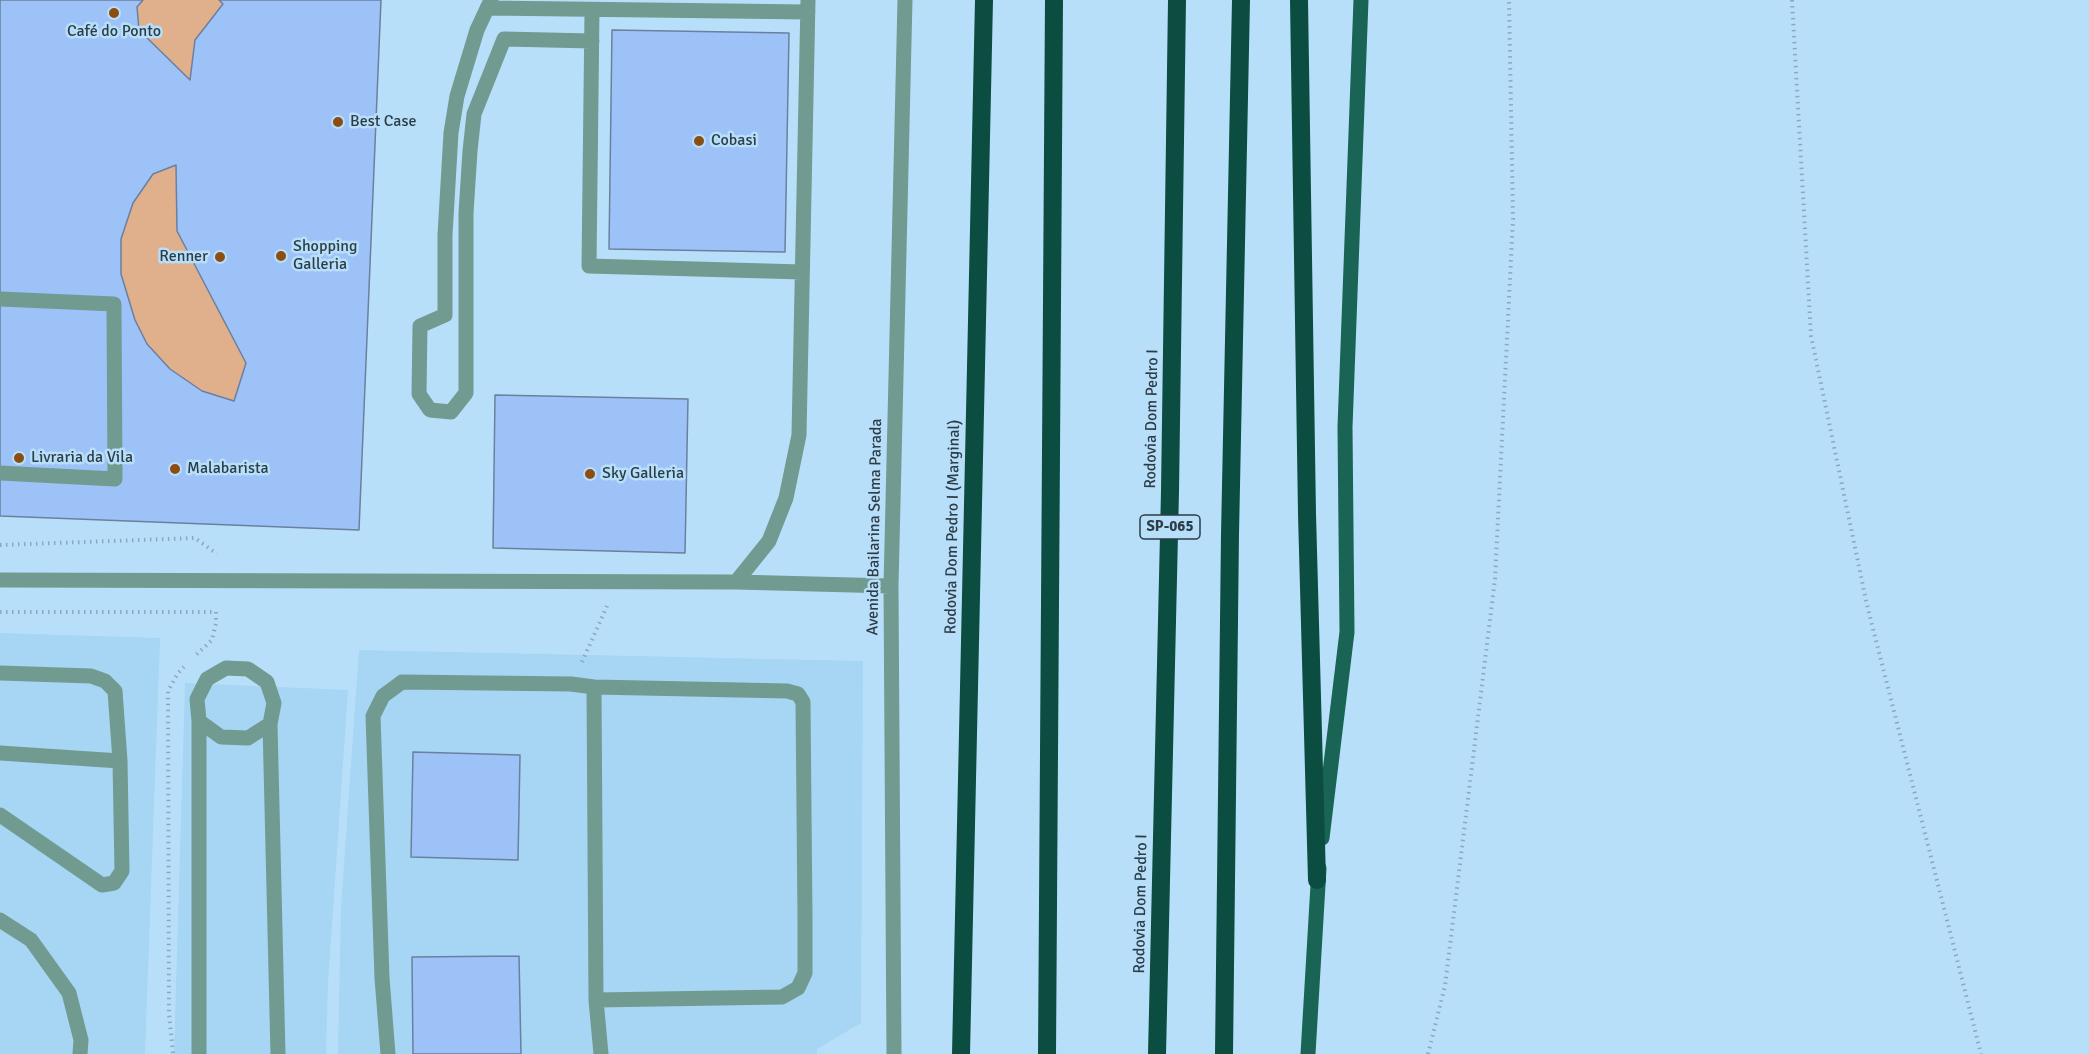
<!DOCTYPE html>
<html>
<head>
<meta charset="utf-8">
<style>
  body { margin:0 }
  canvas { display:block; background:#b8dff9 }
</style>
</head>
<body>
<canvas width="2089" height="1054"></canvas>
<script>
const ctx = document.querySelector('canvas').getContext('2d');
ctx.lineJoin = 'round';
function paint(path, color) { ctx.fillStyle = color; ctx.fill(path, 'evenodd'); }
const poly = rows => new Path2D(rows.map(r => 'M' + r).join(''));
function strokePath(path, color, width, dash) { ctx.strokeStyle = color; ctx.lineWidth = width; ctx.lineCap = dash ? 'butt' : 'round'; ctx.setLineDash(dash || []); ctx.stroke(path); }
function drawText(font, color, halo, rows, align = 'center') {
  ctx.font = font + ' Signika,sans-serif'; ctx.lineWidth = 5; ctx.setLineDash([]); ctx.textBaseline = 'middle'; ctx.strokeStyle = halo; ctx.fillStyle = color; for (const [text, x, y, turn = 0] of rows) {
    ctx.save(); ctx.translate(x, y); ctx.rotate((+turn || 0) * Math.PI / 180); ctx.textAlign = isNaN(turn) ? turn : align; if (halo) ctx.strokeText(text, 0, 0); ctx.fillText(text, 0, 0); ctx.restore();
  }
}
paint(poly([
  [0,633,160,638,145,1054,0,1054],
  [359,650,863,661,861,1023,817,1049,817,1054,338,1054,341,907],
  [185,683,348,690,328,983,326,1054,174,1054]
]), '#a7d5f4');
paint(poly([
  [143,0,219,0,223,4,195,40,190,80,139,30,137,7],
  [176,165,177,231,246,363,234,401,202,391,170,369,147,344,135,320,121,274,121,239,133,203,153,174]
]), '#e0af8c');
const building = poly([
  [0,0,143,0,137,7,139,30,190,80,195,40,223,4,219,0,381,0,359,530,0,516,0,0],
  [176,165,177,231,246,363,234,401,202,391,170,369,147,344,135,320,121,274,121,239,133,203,153,174,176,165],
  [612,30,789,33,785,252,609,249,612,30],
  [495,395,688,399,685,553,493,548,495,395],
  [413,752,520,755,518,860,411,857,413,752],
  [519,956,521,1054,413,1054,412,957,519,956]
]);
paint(building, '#9dc2f8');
strokePath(building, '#6a809f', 1.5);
strokePath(poly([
  [1792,0,1811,336,1867,605,1981,1054],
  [0,545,195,538,217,554],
  [0,612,216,612,216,623,212,640,196,655],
  [582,662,607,606],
  [173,1053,169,1013,168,691,178,673,184,667],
  [1428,1054,1445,986,1495,579,1513,219,1509,0]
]), '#8aa9bd', 4, [1.5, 4.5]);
strokePath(poly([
  [491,0,477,30,457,96,451,133,445,235,445,315,420,326,419,394,430,410,451,412,466,393,466,213,470,151,474,114,504,39,592,41],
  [487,8,808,12],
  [592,10,589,266,802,272],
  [0,299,114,304,115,479,0,473],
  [0,580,736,582,891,586],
  [736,582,769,541,786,498,799,435,808,0],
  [0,673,91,676,105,681,115,691,120,761,122,871,114,883,102,885,0,815],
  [594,687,596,1000,601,1054],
  [199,721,221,737,248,738,270,724],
  [0,753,120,761],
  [0,920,31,940,69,993,81,1040,80,1054],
  [199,1054,199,721,197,699,207,679,226,668,248,669,267,682,274,703,270,724,278,1054],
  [388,1054,382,978,373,716,383,696,402,682,571,684,594,687,787,691,798,694,803,702,805,918,805,973,798,988,782,997,596,1000],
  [894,1054,891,586,905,0]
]), '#719b91', 15);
strokePath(poly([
  [1322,838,1347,632,1345,427,1361,0],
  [1308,1054,1319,868]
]), '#1a6456', 15);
strokePath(poly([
  [1299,0,1307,514,1317,880],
  [961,1054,984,0],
  [1047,1054,1054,0],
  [1157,1054,1170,491,1177,0],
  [1224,1054,1230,534,1241,0]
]), '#0b4d41', 18);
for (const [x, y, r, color] of [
  [114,13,6,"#8b4d12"],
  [338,122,6,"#8b4d12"],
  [699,141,6,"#8b4d12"],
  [281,256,6,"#8b4d12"],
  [220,257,6,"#8b4d12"],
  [19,458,6,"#8b4d12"],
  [175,469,6,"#8b4d12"],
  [590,474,6,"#8b4d12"]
]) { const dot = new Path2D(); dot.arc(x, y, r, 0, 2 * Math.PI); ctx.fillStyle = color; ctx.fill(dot); strokePath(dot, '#b8dff9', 2); }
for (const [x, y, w] of [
  [1170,527,60]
]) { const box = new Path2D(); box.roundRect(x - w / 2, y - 12, w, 24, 4.5); ctx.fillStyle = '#b8dff9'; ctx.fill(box); strokePath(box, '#2d3d47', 1.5); }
drawText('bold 15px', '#2d3d47', null, [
  ["SP-065",1170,527]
]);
drawText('16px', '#2d3d47', '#b8dff9', [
  ["Café do Ponto",114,32,"center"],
  ["Best Case",350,122],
  ["Cobasi",711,141],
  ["Shopping",293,247],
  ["Galleria",293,265],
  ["Renner",208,257,"right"],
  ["Livraria da Vila",31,458],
  ["Malabarista",187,469],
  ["Sky Galleria",602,474]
], 'left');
drawText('16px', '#2d3d47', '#b8dff9', [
  ["Rodovia Dom Pedro I",1152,419,-89],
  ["Avenida Bailarina Selma Parada",875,527,-89],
  ["Rodovia Dom Pedro I (Marginal)",953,527,-89],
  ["Rodovia Dom Pedro I",1141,904,-89]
]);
</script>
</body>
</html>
